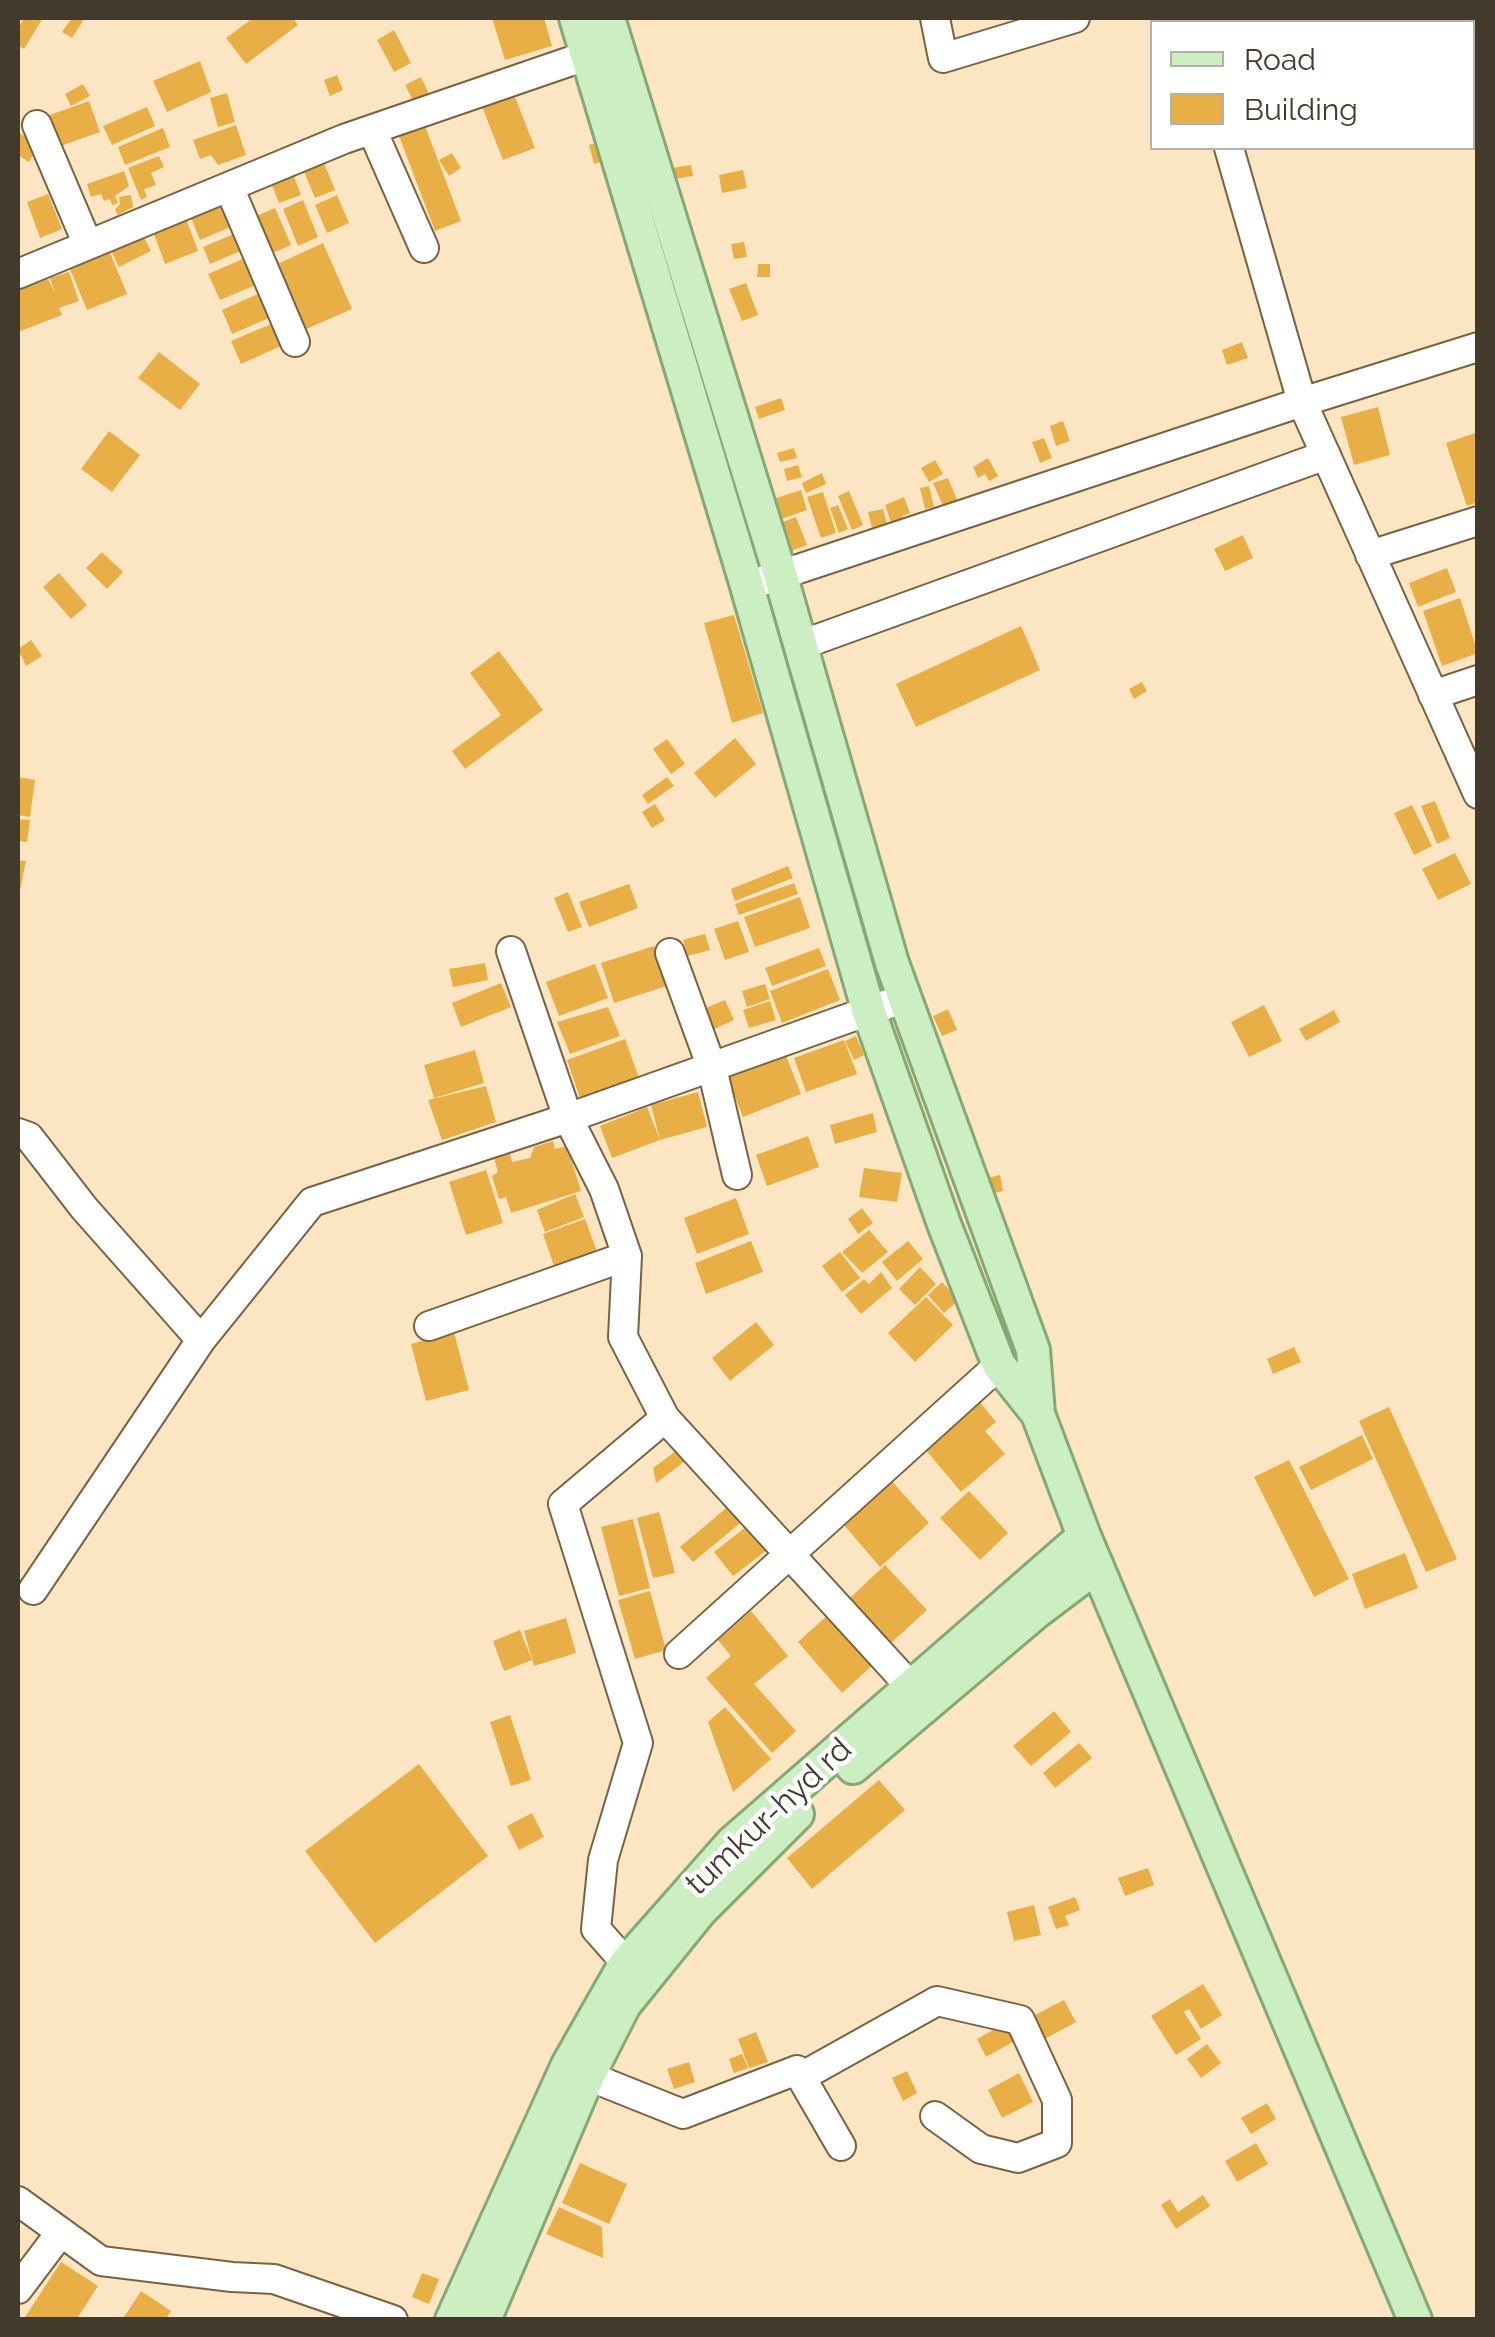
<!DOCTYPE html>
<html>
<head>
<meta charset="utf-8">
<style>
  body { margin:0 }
  #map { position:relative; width:1495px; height:2337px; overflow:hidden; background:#fce5c2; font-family:Raleway,sans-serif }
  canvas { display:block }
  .frame { position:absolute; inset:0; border:20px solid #433a2c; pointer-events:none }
  .legend { position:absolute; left:1150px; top:20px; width:325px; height:130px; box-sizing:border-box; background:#fff; border:2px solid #b4b0ab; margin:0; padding:12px 18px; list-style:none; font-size:30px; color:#433a2c }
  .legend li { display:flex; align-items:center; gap:20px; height:50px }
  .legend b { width:50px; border:2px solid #b4b0ab }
</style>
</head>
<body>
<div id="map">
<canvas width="1495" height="2337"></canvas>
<div class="frame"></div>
<ul class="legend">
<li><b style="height:12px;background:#cbeec2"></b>Road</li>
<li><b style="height:28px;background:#e9af47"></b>Building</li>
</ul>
</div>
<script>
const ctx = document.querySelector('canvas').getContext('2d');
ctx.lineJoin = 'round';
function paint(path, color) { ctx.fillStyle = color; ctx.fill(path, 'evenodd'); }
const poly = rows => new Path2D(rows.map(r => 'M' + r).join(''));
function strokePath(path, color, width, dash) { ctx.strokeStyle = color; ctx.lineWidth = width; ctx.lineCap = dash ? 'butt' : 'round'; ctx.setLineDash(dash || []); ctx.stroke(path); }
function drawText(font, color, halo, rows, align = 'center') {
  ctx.font = font + ' Raleway,sans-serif'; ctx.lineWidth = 9; ctx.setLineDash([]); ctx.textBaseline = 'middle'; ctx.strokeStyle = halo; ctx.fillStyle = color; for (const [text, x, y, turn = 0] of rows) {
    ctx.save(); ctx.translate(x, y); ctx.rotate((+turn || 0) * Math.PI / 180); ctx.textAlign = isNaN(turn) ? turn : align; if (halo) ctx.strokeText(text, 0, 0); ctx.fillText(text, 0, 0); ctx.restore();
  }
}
paint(poly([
  [24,18,43,18,24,49,18,45,18,29],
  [72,18,84,19,72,38,62,32],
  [253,18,293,18,298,25,246,64,226,38],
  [492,18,544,18,552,46,505,60],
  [394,30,411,63,394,72,377,40],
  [200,61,211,92,167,112,153,81],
  [337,75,343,90,330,96,324,80],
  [421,77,430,96,415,104,405,85],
  [83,84,90,96,71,106,65,94],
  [511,87,535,148,503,160,479,99],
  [227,93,235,122,218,127,210,98],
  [89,101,100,132,58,147,47,116],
  [147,107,155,126,112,145,103,126],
  [236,125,246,155,218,165,211,155,200,159,193,140],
  [425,126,461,221,435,231,399,136],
  [163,128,170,147,125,165,118,147],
  [18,132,39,145,29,162,18,155],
  [599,142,604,161,594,164,589,145],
  [452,153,461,168,449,176,439,160],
  [159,156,164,167,151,173,156,185,144,189,147,197,141,200,128,168],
  [322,158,335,190,315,198,302,167],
  [691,165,693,176,674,179,672,168],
  [290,166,301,195,279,203,268,175],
  [743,170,747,188,722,193,719,175],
  [124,171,129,186,115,196,118,203,112,205,110,199,104,201,101,194,91,197,87,184],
  [48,194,62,229,40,238,27,202],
  [131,195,133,207,118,215,115,210,120,204,119,197],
  [337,195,349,223,327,233,315,205],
  [303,200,318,237,298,246,283,209],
  [224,204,233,226,200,240,191,218],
  [275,208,291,245,266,256,250,219],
  [184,213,198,251,165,264,151,226],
  [141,232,151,251,119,267,110,248],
  [236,233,243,250,210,264,203,247],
  [744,242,747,257,734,259,731,244],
  [323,243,352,309,302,331,273,266],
  [110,253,127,294,87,310,70,269],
  [245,258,256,285,220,300,208,274],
  [758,264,770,264,770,277,757,277],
  [69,272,79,301,59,308,62,315,18,332,18,290,48,279,55,293,50,278],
  [746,283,758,315,742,321,729,289],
  [258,294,269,318,232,334,222,310],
  [271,324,281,346,241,364,231,341],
  [1242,342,1248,358,1227,365,1222,350],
  [159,352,200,384,180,410,138,378],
  [781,398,785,410,759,419,755,407],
  [1378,407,1390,455,1354,465,1341,417],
  [1063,421,1070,441,1056,446,1050,426],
  [109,431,140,455,112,492,81,469],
  [1478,432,1478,502,1467,506,1446,443],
  [1044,438,1052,458,1040,463,1032,442],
  [794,448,797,458,780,462,777,453],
  [988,458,998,476,989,481,985,474,978,478,973,467],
  [935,460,943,474,929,482,921,468],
  [798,465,802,477,787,481,784,469],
  [822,473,826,484,806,493,802,483],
  [948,478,958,502,944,508,933,483],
  [929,486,934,507,925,509,920,488],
  [801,490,807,510,774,522,767,501],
  [849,491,863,525,852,530,838,496],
  [823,492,836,533,821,538,807,497],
  [904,497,910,513,902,516,907,526,894,531,885,505],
  [838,505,848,529,839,533,830,508],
  [883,509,887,524,872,528,868,512],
  [796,517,807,545,791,551,780,523],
  [1243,535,1253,558,1225,571,1214,549],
  [102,552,123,572,107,589,86,568],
  [1447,568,1456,592,1418,607,1409,583],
  [59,573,87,605,71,619,43,587],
  [1460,598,1478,653,1442,666,1423,611],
  [734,615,763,713,732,723,704,623],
  [1021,626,1040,670,916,727,896,684],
  [31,640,42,656,26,666,18,649],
  [499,651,543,710,465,769,452,751,501,715,470,673],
  [1142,682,1147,691,1134,699,1129,689],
  [735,738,756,764,715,798,694,773],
  [667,739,685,764,671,774,653,749],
  [18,777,35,780,30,817,18,815],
  [667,777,674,786,648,804,642,795],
  [1435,801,1450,838,1437,844,1421,806],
  [655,804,665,820,652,828,642,812],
  [1412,805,1432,846,1414,855,1394,813],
  [18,819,30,820,27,842,18,841],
  [1455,853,1471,884,1438,900,1422,869],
  [18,860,26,861,19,895,18,895],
  [788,866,793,878,735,901,731,889],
  [794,883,798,894,739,915,735,904],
  [629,884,638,908,589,927,579,902],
  [568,892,582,927,568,932,554,898],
  [800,897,810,928,755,947,744,917],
  [738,921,749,952,725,960,714,929],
  [705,934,710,950,688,956,683,940],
  [654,946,667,986,614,1003,601,963],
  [819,948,826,966,772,986,765,968],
  [485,963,488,980,453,987,449,969],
  [595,964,608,998,559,1016,546,982],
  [828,969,840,1000,782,1023,770,991],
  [501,983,511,1007,461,1027,452,1003],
  [765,984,770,999,747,1007,742,991],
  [725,1000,734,1020,712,1030,703,1009],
  [770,1001,776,1020,749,1028,743,1010],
  [1264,1005,1282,1041,1249,1057,1231,1022],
  [608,1007,620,1036,570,1054,557,1022],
  [948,1009,957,1030,942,1036,933,1016],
  [1334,1010,1340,1022,1306,1041,1299,1029],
  [856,1036,864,1055,854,1060,845,1041],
  [625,1039,639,1078,580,1098,567,1060],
  [844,1040,857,1074,806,1092,794,1058],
  [475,1050,484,1083,434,1098,424,1065],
  [785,1053,801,1094,743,1117,727,1077],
  [486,1086,496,1122,442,1140,428,1100],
  [698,1092,707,1127,660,1140,651,1105],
  [647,1107,660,1140,612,1158,600,1126],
  [873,1113,877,1132,835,1144,830,1125],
  [808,1136,819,1167,767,1186,756,1155],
  [553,1141,555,1149,567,1146,581,1191,511,1213,506,1197,499,1199,492,1176,498,1172,494,1158,510,1154,512,1162,530,1158,534,1147],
  [864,1168,902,1173,897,1202,859,1197],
  [486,1170,503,1223,466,1235,449,1182],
  [1000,1175,1003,1191,987,1195,983,1179],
  [575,1194,584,1217,545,1232,537,1210],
  [736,1198,749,1234,697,1254,684,1218],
  [862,1208,873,1223,858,1234,848,1219],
  [585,1219,597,1252,554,1266,543,1234],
  [869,1230,888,1252,862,1273,842,1252],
  [751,1241,763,1272,706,1294,695,1263],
  [908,1241,923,1259,897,1281,882,1262],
  [840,1252,860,1278,842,1292,822,1266],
  [920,1267,936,1284,915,1305,899,1289],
  [881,1272,892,1288,861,1314,845,1295,864,1279,869,1284],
  [942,1282,959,1300,944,1313,928,1295],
  [926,1297,953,1325,915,1362,888,1333],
  [756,1322,774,1345,730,1381,712,1358],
  [454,1332,469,1390,426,1401,411,1344],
  [1294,1347,1301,1362,1273,1374,1267,1359],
  [974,1395,996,1422,985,1431,1005,1454,961,1492,919,1442],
  [1389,1407,1457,1559,1426,1572,1359,1421],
  [1362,1435,1373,1459,1311,1490,1299,1467],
  [680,1448,688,1459,656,1483,653,1468],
  [1289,1460,1349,1579,1314,1597,1254,1477],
  [891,1480,929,1523,880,1567,843,1524],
  [969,1491,1008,1533,980,1560,940,1518],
  [731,1504,744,1520,693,1562,680,1547],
  [659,1512,675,1573,653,1578,637,1518],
  [633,1519,650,1588,619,1596,601,1527],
  [747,1526,767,1550,733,1576,714,1552],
  [1405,1553,1418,1588,1365,1609,1352,1574],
  [885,1565,927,1610,891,1643,850,1598],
  [650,1591,666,1650,635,1659,618,1600],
  [751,1611,788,1656,754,1684,796,1731,772,1753,706,1678,731,1656,718,1640],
  [830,1613,875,1663,842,1693,798,1642],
  [566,1618,576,1653,534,1666,524,1631],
  [520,1630,532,1660,504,1671,493,1641],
  [725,1707,771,1759,733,1792,708,1722],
  [1054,1711,1071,1732,1031,1766,1013,1746],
  [510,1715,531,1780,511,1786,490,1722],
  [1079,1743,1092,1758,1055,1788,1043,1773],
  [419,1764,488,1856,375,1943,305,1851],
  [879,1780,905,1810,812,1889,787,1858],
  [532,1813,544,1837,519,1850,507,1826],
  [1148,1868,1154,1885,1125,1896,1118,1878],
  [1075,1897,1080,1910,1065,1916,1069,1925,1056,1929,1048,1907],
  [1034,1905,1041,1935,1014,1941,1007,1912],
  [1203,1984,1222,2015,1201,2029,1189,2009,1184,2012,1201,2039,1176,2055,1151,2016],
  [1064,2000,1076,2022,1043,2040,1031,2017],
  [1011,2020,1020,2038,986,2057,977,2039],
  [756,2032,768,2062,749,2068,738,2039],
  [1207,2044,1221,2063,1201,2078,1187,2059],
  [742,2054,748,2068,734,2073,729,2059],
  [689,2062,695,2082,674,2089,667,2069],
  [907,2071,917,2093,903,2101,892,2078],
  [1019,2073,1033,2102,1002,2118,988,2090],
  [1267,2103,1276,2119,1251,2134,1241,2118],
  [1256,2143,1268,2164,1237,2182,1225,2161],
  [580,2163,627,2184,609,2224,562,2203],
  [1203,2195,1210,2206,1176,2229,1161,2205,1170,2199,1178,2212],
  [559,2207,602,2227,603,2258,546,2234],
  [61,2262,98,2286,76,2320,23,2320],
  [422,2273,439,2279,429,2304,412,2297],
  [141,2291,171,2311,165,2320,122,2320]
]), '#e9af47');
const minor = poly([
  [935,18,943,58,1075,18],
  [1215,22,1218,18],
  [37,125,88,245],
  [372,130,424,248],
  [1229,148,1302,402,1478,794],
  [229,187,295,342],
  [18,274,344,139,606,49],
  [1370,555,1478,521],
  [747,586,1302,402,1478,347],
  [801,645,1326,455],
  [1433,695,1478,680],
  [670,953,712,1068,737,1175],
  [18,1133,29,1137,84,1208,201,1340],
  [429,1326,627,1256,604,1189,568,1118,511,951],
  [665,1418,911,1687],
  [33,1590,201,1340,312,1202,568,1118,905,998],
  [679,1654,999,1365],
  [626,1963,596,1929,603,1860,638,1743,563,1504,665,1418,623,1337,627,1256],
  [588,2076,683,2114,797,2070,841,2146],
  [801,2077,937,2001,1020,2020,1057,2100,1057,2143,1018,2158,981,2149,935,2116],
  [18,2201,101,2261,232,2277,274,2279,393,2320],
  [18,2289,61,2232]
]);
const major = poly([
  [576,18,747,586,869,1012,944,1224,999,1365,1038,1414],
  [608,18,780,574,892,963,1033,1350,1038,1414,1084,1536,1415,2320],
  [853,1767,1036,1612,1097,1566],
  [452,2320,568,2065,626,1963,732,1843,1084,1536],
  [484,2320,588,2076,624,2005,700,1911,797,1814]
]);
strokePath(minor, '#776344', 32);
strokePath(major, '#85a874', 38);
strokePath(minor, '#fff', 28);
strokePath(major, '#cbeec2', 32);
drawText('32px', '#433a2c', '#fff', [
  ["tumkur-hyd rd",769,1817,-43]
]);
</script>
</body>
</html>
